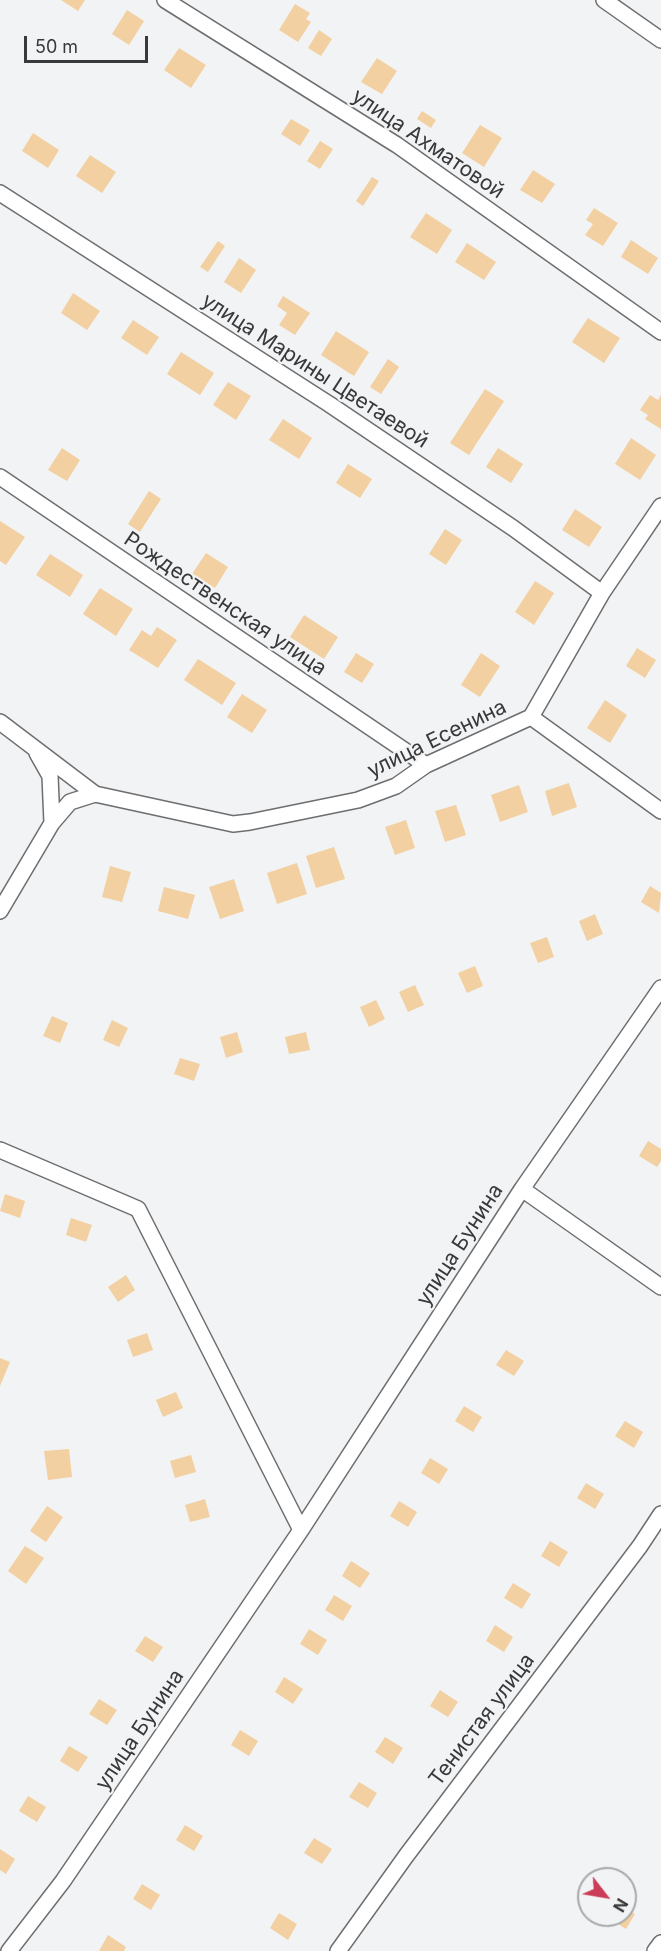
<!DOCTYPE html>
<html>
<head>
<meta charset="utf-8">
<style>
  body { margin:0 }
  #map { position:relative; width:661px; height:1951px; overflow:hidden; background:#f2f3f4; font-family:Inter,sans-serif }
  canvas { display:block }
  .north { position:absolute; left:577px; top:1867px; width:60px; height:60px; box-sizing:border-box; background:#f2f3f4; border:2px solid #a8a9aa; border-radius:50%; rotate:121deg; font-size:16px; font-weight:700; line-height:24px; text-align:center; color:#39393a }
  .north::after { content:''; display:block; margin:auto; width:21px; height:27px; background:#cc3c58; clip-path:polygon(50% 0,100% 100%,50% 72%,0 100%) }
  .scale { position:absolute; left:24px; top:36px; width:124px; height:27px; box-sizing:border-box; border:3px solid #39393a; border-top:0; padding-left:8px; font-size:18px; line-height:21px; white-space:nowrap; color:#39393a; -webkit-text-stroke:4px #f2f3f4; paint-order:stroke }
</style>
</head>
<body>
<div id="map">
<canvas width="661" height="1951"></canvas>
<div class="north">N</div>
<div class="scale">50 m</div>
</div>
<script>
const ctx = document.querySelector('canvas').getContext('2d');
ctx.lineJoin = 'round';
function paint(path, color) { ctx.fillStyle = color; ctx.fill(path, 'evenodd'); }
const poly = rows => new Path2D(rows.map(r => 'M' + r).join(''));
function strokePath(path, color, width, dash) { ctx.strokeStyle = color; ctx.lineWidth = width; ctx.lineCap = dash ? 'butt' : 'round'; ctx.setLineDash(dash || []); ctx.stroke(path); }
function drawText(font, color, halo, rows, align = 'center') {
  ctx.font = font + ' Inter,sans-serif'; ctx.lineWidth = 4.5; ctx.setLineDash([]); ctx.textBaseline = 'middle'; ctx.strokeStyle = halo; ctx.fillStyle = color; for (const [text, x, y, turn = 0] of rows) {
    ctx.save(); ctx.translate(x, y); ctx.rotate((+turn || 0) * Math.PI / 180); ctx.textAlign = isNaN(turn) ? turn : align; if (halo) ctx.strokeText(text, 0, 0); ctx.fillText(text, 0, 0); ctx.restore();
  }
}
paint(poly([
  [61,0,85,0,78,11],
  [295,4,310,13,306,19,311,22,298,42,279,30],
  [127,10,144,21,129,45,112,34],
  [319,30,332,39,321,56,308,48],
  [179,48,206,65,191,88,164,70],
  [377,58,397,71,382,94,361,82],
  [422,111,436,120,431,128,417,119],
  [291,119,310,130,300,146,281,134],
  [480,125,502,138,484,167,462,153],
  [33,133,59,150,48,168,22,151],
  [320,141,333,149,320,169,307,161],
  [90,155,116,172,102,193,76,176],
  [533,170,555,184,542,203,520,190],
  [372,177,379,181,363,206,356,201],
  [594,208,618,223,603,246,585,235,593,224,586,220],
  [426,213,452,230,437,254,410,237],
  [631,240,658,258,648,274,621,257],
  [218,241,225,246,208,272,200,267],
  [467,243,496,262,484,280,455,262],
  [239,258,256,270,241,293,224,282],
  [73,293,100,311,87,330,61,313],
  [283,296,310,313,295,335,279,325,287,313,277,306],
  [588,318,620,338,604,363,572,342],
  [133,320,159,337,147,355,121,338],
  [336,331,369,352,354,376,321,355],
  [181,352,214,373,200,395,167,374],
  [388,359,399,367,381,394,370,387],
  [228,382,251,396,236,420,213,405],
  [485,389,504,401,469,455,450,443],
  [650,395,658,400,661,395,661,429,645,419,648,415,640,410],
  [283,419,312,438,299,459,269,440],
  [631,438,656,455,640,480,615,464],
  [62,448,80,460,67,481,48,470],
  [498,448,523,464,511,483,486,467],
  [348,464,372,479,360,498,336,483],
  [149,491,161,499,140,532,128,524],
  [575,509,602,527,589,547,562,530],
  [0,521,25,537,6,565,0,561],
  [445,529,462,540,446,565,429,554],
  [206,553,228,567,215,588,192,574],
  [50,554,83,575,70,597,36,575],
  [535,581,554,593,534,625,515,612],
  [100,588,133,609,116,636,83,614],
  [304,615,338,637,324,659,290,637],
  [157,627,177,640,158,668,129,650,142,630,151,636],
  [637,648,656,660,645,678,626,666],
  [356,653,374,664,362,683,344,672],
  [481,653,500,666,480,697,461,685],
  [198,659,236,683,222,705,184,680],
  [242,694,267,710,252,733,227,717],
  [605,700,627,715,610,743,587,728],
  [569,783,577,807,552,816,545,791],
  [519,785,528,812,500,822,491,795],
  [456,805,466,835,445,842,435,811],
  [406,820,415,848,395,855,385,827],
  [334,847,345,879,316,888,306,856],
  [297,863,307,894,277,904,267,873],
  [110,866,131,872,122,902,102,897],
  [234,879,244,911,220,919,209,887],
  [650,886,661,893,659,913,641,902],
  [164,887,195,895,188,919,158,911],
  [595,914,603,934,587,941,579,921],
  [547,937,554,957,538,963,530,943],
  [475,966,483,986,467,993,458,973],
  [415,985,424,1005,408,1012,399,992],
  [376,1000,385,1019,369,1027,360,1007],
  [52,1016,68,1023,60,1043,43,1036],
  [112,1020,128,1028,119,1047,103,1040],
  [237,1032,243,1052,226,1058,220,1037],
  [306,1032,310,1050,289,1054,285,1037],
  [180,1058,200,1064,194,1081,174,1074],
  [648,1141,661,1149,661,1161,657,1167,639,1156],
  [5,1194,25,1201,20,1218,0,1211],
  [71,1218,92,1225,86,1242,66,1235],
  [126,1275,135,1290,118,1302,108,1287],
  [147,1333,153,1350,133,1357,127,1340],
  [506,1350,524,1361,514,1376,496,1365],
  [0,1358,10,1362,0,1386],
  [176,1392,183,1408,163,1417,156,1400],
  [464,1406,482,1417,473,1432,455,1421],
  [625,1421,643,1432,634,1448,615,1436],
  [69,1449,72,1477,48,1480,44,1451],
  [191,1455,196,1472,175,1478,170,1461],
  [430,1458,448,1469,439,1484,421,1473],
  [586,1483,604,1494,595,1509,577,1498],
  [205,1499,210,1517,190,1522,185,1505],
  [399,1501,417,1512,408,1527,390,1516],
  [47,1506,63,1517,46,1542,30,1531],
  [550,1541,568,1552,559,1567,541,1556],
  [25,1546,44,1558,26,1584,8,1571],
  [351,1561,370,1573,360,1588,342,1576],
  [513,1583,531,1594,522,1609,504,1598],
  [334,1595,352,1606,343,1621,325,1610],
  [495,1625,513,1637,504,1652,486,1641],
  [309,1629,327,1640,318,1655,300,1644],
  [145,1636,163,1647,153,1662,135,1651],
  [284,1677,303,1689,293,1704,275,1692],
  [440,1690,458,1702,448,1717,430,1706],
  [99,1699,117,1710,107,1725,89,1714],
  [240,1730,258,1741,249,1756,231,1745],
  [385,1737,403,1748,393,1764,375,1752],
  [69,1746,88,1757,78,1772,60,1761],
  [359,1782,377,1793,368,1808,349,1797],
  [28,1796,46,1807,37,1822,19,1811],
  [185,1825,203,1836,194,1851,176,1840],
  [314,1838,332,1849,322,1864,304,1853],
  [0,1849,15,1859,6,1874,0,1870],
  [142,1884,160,1895,151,1910,133,1899],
  [625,1907,635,1914,626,1929,608,1918,609,1915,625,1915],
  [279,1913,297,1924,288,1940,270,1928],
  [108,1935,126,1947,124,1951,99,1951]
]), '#f2d0a1');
const minor = poly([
  [165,0,397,145,661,332],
  [604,0,661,40],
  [0,193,329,404,513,528,602,593],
  [0,477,426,765],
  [531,717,661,811],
  [0,722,95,794],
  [37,753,50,776,52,823],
  [0,911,52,823,70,802,95,794,233,824,250,822,358,800,396,786,426,765,531,717,602,593,661,506],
  [0,1150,138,1209,301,1530],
  [522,1189,661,1287],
  [9,1951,63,1881,301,1530,522,1189,661,988],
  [338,1951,406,1856,640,1546,661,1514],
  [655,1951,661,1943]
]);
strokePath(minor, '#6d6e70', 18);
strokePath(minor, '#fff', 15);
drawText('21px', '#39393a', '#f2f3f4', [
  ["улица Ахматовой",428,144,34],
  ["улица Марины Цветаевой",315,371,33],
  ["Рождественская улица",225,604,34],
  ["улица Есенина",437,739,-26],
  ["улица Бунина",460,1245,-57],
  ["Тенистая улица",482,1720,-53],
  ["улица Бунина",140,1730,-56]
]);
</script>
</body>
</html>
